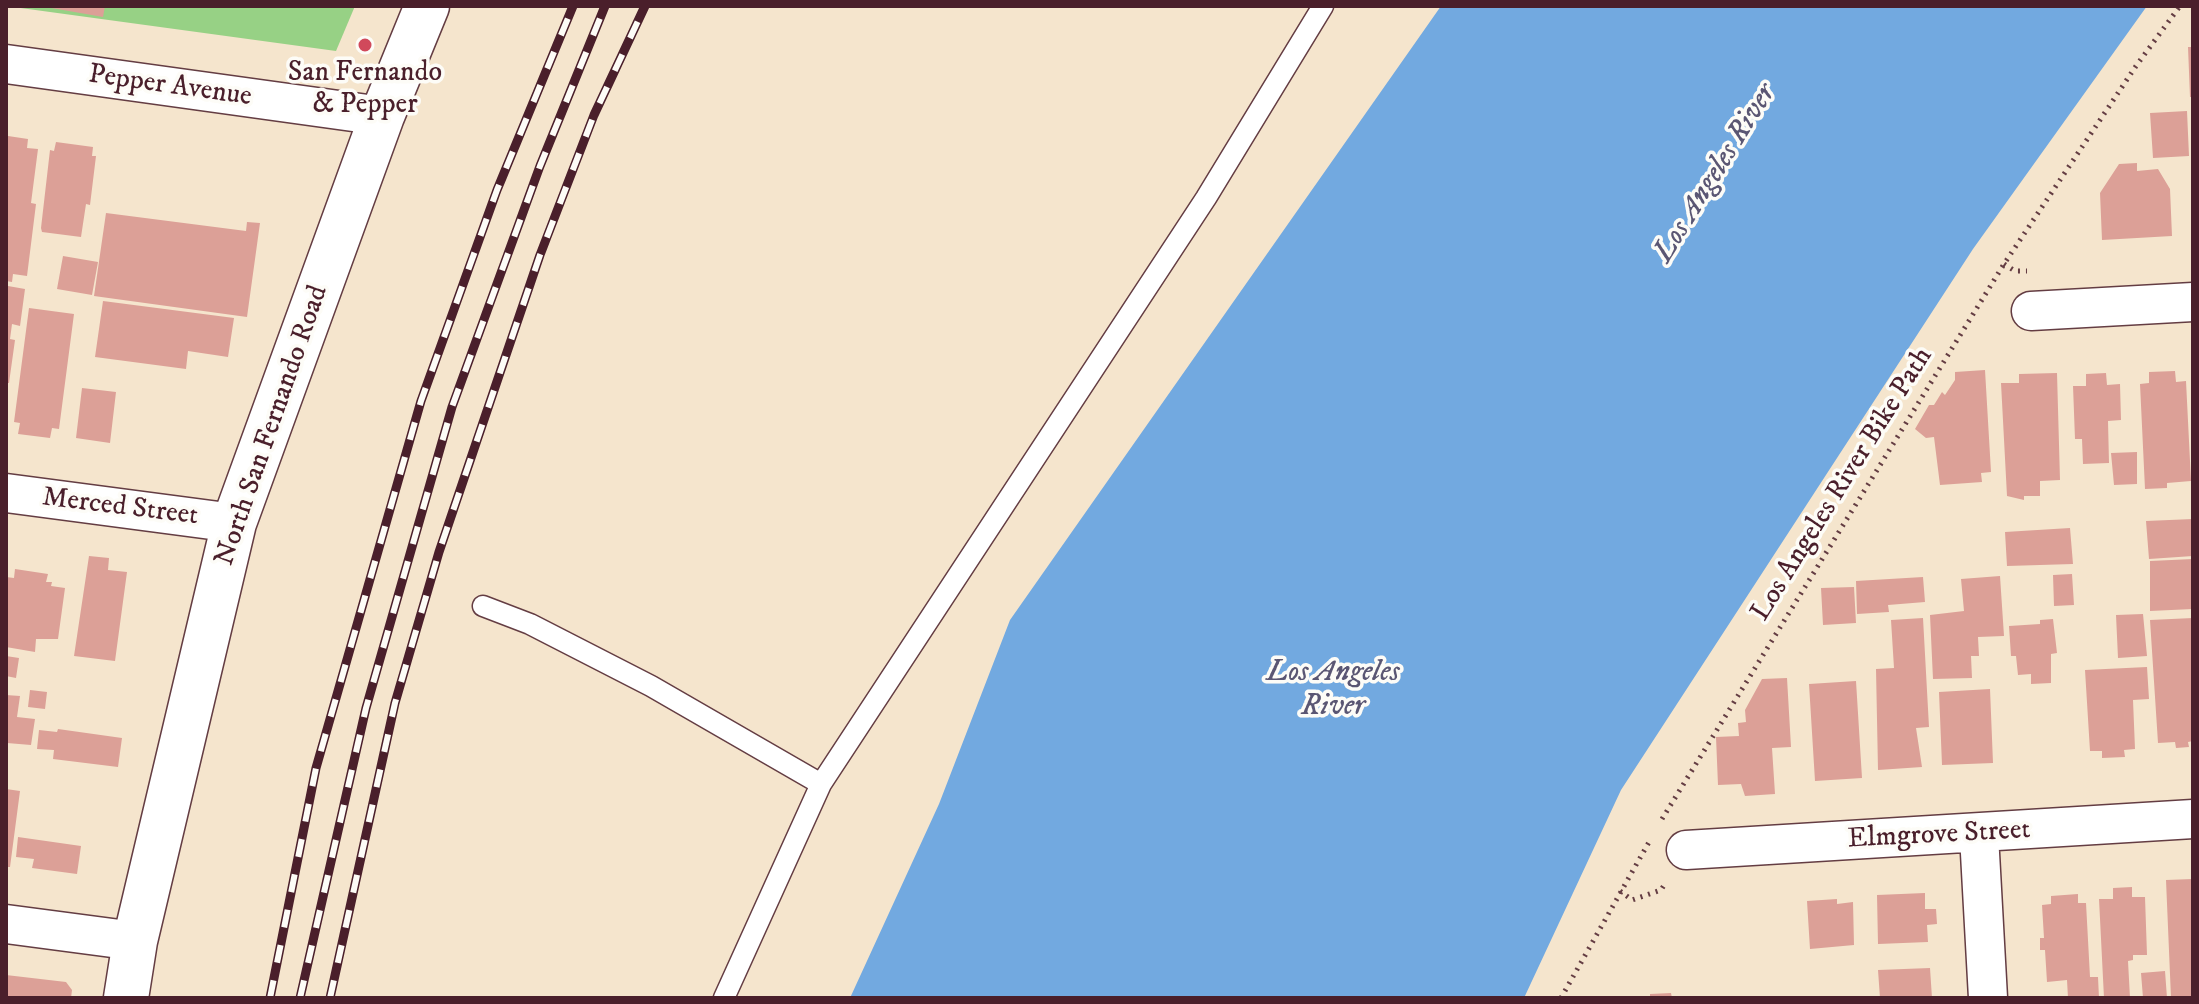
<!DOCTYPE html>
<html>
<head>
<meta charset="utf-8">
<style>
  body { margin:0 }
  #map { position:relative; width:2199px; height:1004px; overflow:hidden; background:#f5e5cd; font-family:"IM FELL DW Pica",serif }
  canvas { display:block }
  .frame { position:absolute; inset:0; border:8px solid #4a1f2b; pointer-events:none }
</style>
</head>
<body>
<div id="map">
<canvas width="2199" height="1004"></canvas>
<div class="frame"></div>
</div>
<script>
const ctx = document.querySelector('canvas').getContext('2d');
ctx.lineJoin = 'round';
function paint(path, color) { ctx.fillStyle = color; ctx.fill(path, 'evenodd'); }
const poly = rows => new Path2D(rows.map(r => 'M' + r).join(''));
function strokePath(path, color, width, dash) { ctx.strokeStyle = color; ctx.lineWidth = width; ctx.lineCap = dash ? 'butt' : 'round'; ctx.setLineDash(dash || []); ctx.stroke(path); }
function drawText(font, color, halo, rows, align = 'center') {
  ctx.font = font + ' "IM FELL DW Pica",serif'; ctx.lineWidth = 7; ctx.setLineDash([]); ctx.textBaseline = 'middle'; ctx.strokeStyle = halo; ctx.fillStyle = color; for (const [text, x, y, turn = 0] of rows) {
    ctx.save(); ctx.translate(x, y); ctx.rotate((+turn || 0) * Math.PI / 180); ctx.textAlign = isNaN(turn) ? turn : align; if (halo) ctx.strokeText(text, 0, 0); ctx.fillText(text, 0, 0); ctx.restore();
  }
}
paint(poly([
  [6,6,355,6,336,51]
]), '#97d185');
paint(poly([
  [1441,6,2147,6,1973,249,1621,790,1524,998,850,998,939,804,1010,620]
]), '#72a9e0');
paint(poly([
  [40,6,105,6,103,17],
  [2188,47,2193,47,2193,97,2190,97],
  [2187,111,2189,156,2153,158,2150,113],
  [8,136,28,139,27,148,38,149,31,203,36,204,27,276,13,274,12,282,6,281],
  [56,142,93,147,92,156,96,156,90,205,86,204,81,237,42,232,41,228,50,150,54,151],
  [2137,163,2137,171,2158,169,2170,189,2172,236,2102,240,2100,193,2119,164],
  [106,213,246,231,247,222,260,223,247,317,94,296],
  [63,256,98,262,92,295,57,289],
  [8,286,25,289,20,326,12,324,10,339,15,340,9,383,6,383],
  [103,301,234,318,228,357,188,351,186,369,95,357],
  [29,308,74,314,59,429,52,428,50,438,18,434,20,423,14,422],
  [1985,370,1991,472,1981,473,1982,482,1940,485,1934,437,1926,438,1915,429,1929,405,1934,405,1942,392,1945,395,1955,380,1955,372],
  [2175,371,2176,382,2186,381,2191,481,2167,483,2167,488,2145,489,2140,384,2149,383,2149,372],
  [2057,373,2060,480,2040,481,2040,496,2024,496,2024,500,2007,496,2001,383,2019,383,2019,374],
  [2106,373,2107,385,2120,384,2121,420,2108,421,2109,463,2083,464,2082,439,2075,439,2073,386,2086,386,2086,374],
  [82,388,116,392,110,443,76,438],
  [2137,452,2137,484,2114,485,2111,453],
  [2193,519,2193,556,2149,559,2146,521],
  [2070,528,2073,564,2007,566,2005,532],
  [89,556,109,558,108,570,127,572,115,661,74,656],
  [2193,559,2193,609,2150,611,2150,561],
  [15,569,48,574,46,582,52,582,51,586,65,588,58,639,36,639,35,652,6,647,6,577,14,578],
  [2072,574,2074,605,2054,606,2053,575],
  [2000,576,2004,636,1978,637,1979,656,1971,656,1972,678,1933,679,1930,615,1964,611,1961,579],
  [1923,577,1925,602,1888,605,1889,612,1857,614,1856,581],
  [1854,587,1856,623,1823,625,1821,588],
  [2143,614,2147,656,2118,658,2116,615],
  [1923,618,1929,727,1916,728,1922,767,1878,770,1876,669,1894,668,1891,620],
  [2193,618,2193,741,2188,742,2189,747,2176,748,2175,742,2158,743,2150,620],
  [2053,619,2057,653,2051,654,2051,683,2031,684,2031,674,2018,675,2016,656,2011,656,2009,626,2040,624,2040,620],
  [6,656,19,658,16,678,6,676],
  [2147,667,2149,699,2133,700,2135,749,2124,750,2125,757,2102,758,2102,751,2090,751,2085,670],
  [1787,678,1791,747,1772,748,1775,794,1745,796,1741,784,1718,785,1716,737,1739,736,1738,723,1746,722,1745,710,1762,679],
  [1856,681,1862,778,1815,781,1809,684],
  [1990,689,1993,763,1942,765,1939,692],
  [30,690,47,692,45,709,28,707],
  [6,695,20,696,17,717,35,719,31,745,7,743],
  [58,729,122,738,118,767,53,759,54,750,37,749,39,730,57,732],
  [6,789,20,791,10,867,6,867],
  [18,837,81,846,77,874,32,868,34,859,16,857],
  [2193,879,2193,998,2171,998,2166,880],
  [2132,887,2132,897,2145,897,2147,955,2133,955,2133,960,2128,961,2130,998,2104,998,2099,899,2113,899,2113,888],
  [1925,893,1925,909,1936,909,1937,924,1927,925,1928,942,1878,944,1877,895],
  [2078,894,2078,903,2086,903,2090,977,2098,977,2099,998,2068,998,2067,980,2047,982,2045,950,2040,950,2040,938,2044,938,2042,905,2051,904,2051,896],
  [1837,899,1837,904,1853,902,1854,945,1810,949,1807,901],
  [1930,968,1932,998,1880,998,1878,970],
  [2165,971,2167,998,2143,998,2141,973],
  [6,975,66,982,72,990,71,998,6,998],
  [1671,993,1672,998,1650,998,1650,994]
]), '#dca097');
const service = poly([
  [483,606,530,624,651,686,821,784],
  [724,998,821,784,1206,198,1323,6]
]);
const minor = poly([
  [6,64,382,116],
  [2031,311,2193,302],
  [6,493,234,523],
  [1979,835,1988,998],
  [1686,850,2193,819],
  [6,924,135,941]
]);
const primary = poly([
  [126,998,135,941,234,523,382,116,427,6]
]);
strokePath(service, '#643d43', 23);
strokePath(minor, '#643d43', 41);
strokePath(primary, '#643d43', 47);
strokePath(poly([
  [2004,264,2015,271,2027,271],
  [1662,819,2004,264,2136,66,2180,6],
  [1620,891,1632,900,1661,890,1666,882],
  [1561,998,1649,842]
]), '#643d43', 5, [2, 6]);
strokePath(service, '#fff', 20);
strokePath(minor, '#fff', 38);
strokePath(primary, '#fff', 44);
const rail = poly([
  [270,998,316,768,421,401,497,190,573,6],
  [300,998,366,708,452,407,540,166,605,6],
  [330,998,395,703,439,552,540,255,594,115,645,6]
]);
strokePath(rail, '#4a1f2b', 9);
strokePath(rail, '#fdfcf7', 6, [18]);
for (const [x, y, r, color] of [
  [365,45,8,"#d1495b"]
]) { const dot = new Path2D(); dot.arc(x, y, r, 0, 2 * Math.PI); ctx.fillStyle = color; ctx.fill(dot); strokePath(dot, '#fdfcf7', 3); }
drawText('28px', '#4a1f2b', '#fdfcf7', [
  ["San Fernando",365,74],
  ["& Pepper",365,106]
]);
drawText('28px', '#4a1f2b', '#fdfcf7', [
  ["Pepper Avenue",170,87,8],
  ["North San Fernando Road",273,426,-71],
  ["Los Angeles River Bike Path",1843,485,-58],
  ["Merced Street",120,508,7],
  ["Elmgrove Street",1939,836,-3]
]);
drawText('italic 30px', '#5a5673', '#fdfcf7', [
  ["Los Angeles River",1716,174,-58],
  ["Los Angeles",1333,674],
  ["River",1333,708]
]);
</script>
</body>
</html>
